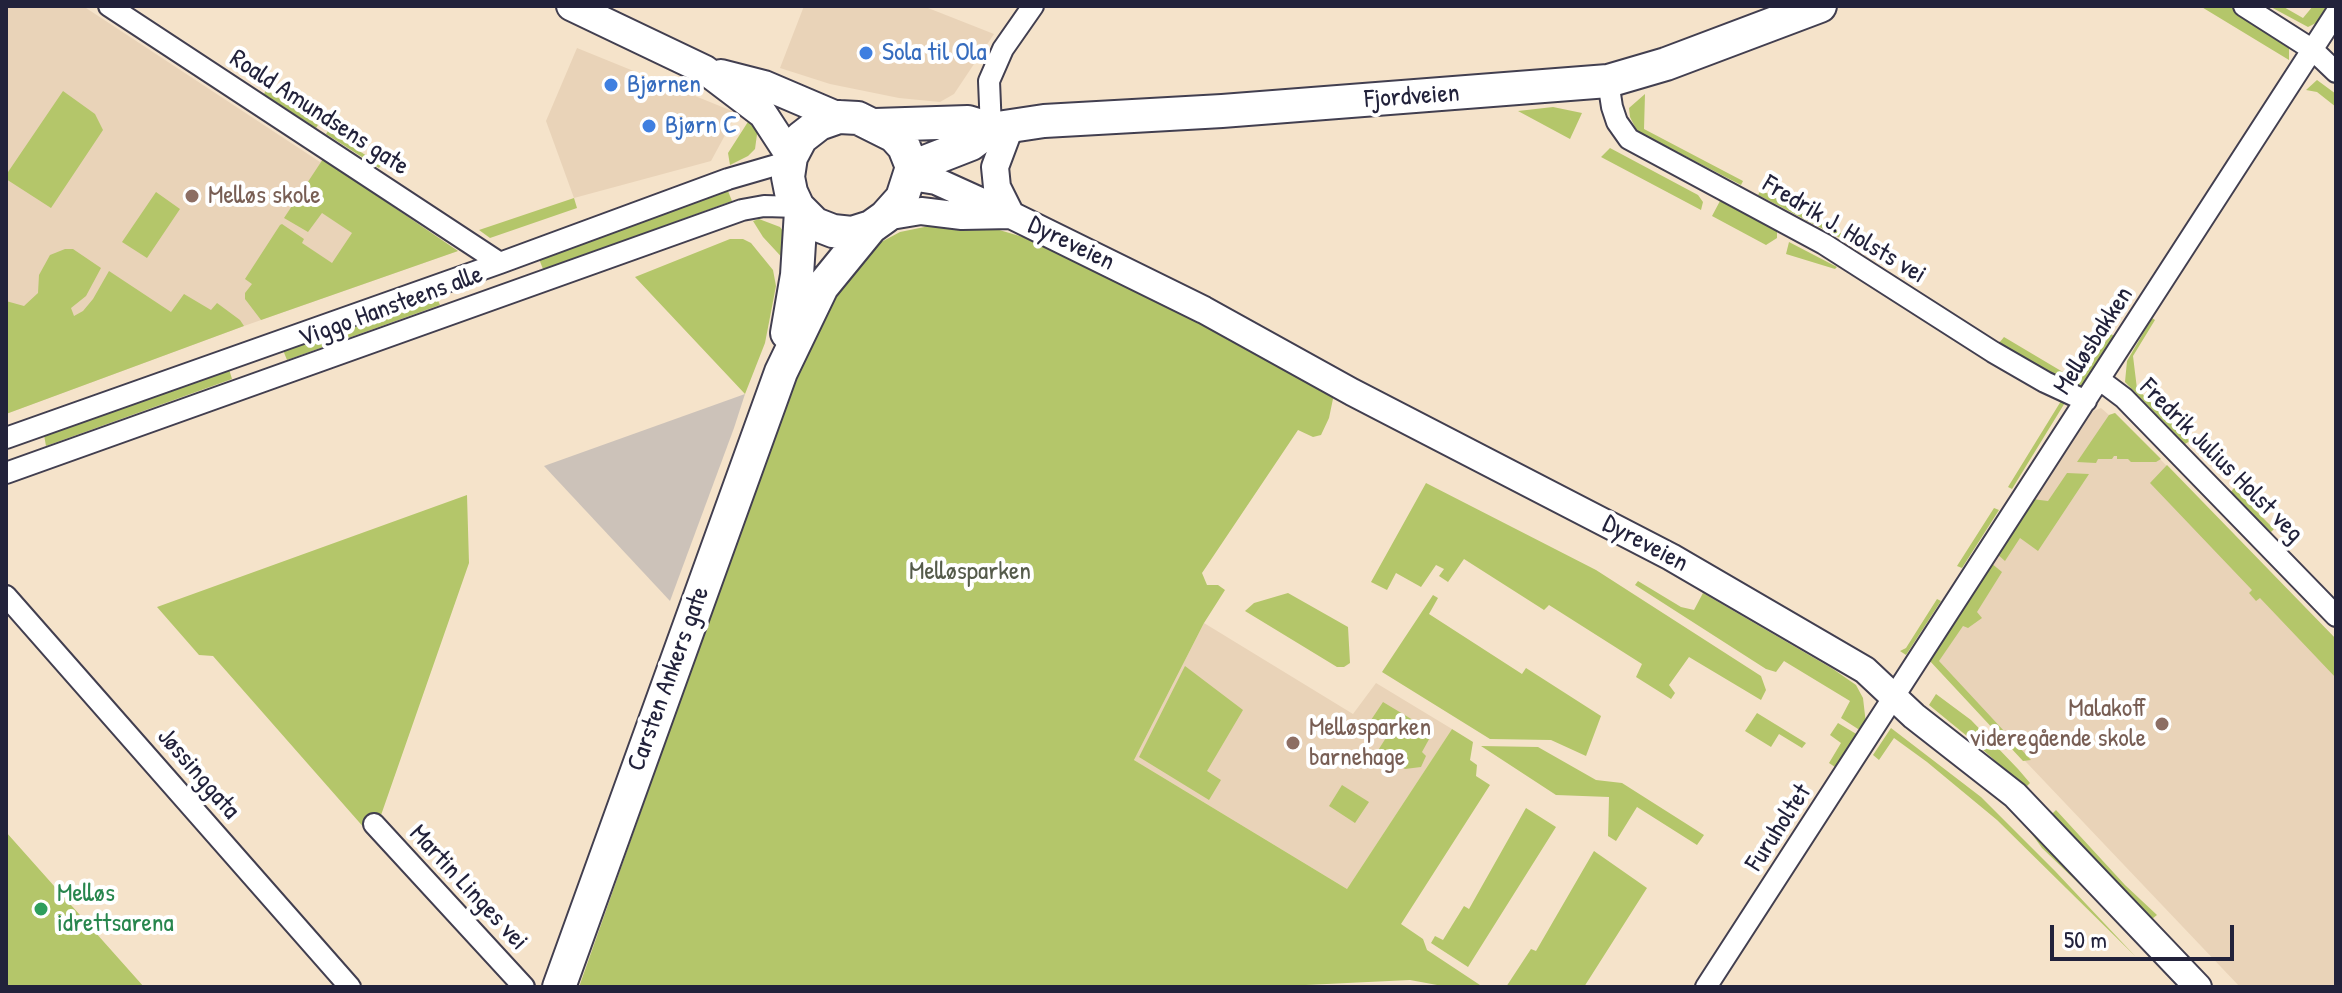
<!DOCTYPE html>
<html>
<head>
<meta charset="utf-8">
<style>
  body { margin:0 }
  #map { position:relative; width:2342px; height:993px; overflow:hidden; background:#f5e3ca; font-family:"Patrick Hand",sans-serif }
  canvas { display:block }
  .frame { position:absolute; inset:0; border:8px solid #22223b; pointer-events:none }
  .scale { position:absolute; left:2050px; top:925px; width:184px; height:36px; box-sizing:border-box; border:4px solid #22223b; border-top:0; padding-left:10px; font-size:24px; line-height:28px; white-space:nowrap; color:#22223b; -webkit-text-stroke:6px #fff; paint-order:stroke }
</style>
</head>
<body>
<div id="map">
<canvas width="2342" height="993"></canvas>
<div class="frame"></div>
<div class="scale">50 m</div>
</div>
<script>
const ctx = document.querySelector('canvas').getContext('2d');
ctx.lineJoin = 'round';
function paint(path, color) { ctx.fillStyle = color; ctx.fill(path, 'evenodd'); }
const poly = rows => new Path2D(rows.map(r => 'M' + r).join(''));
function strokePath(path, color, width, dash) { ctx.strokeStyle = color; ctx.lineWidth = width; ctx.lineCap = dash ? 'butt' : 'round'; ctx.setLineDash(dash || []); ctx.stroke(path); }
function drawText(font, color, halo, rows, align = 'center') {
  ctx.font = font + ' "Patrick Hand",sans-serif'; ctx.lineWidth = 8; ctx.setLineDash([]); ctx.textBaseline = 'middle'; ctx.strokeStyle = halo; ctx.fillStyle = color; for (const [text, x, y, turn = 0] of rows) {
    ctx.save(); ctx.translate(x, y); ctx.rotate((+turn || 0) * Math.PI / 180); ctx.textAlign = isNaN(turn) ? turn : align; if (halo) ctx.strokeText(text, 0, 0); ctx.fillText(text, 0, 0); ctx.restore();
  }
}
paint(poly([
  [6,6,83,6,320,162,323,159,458,251,244,326,6,414],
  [804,6,923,6,994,34,954,94,940,102,899,98,830,84,780,68],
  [577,48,737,113,711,161,574,198,546,121],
  [2101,408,2109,415,2115,413,2336,639,2336,987,2240,987,1929,660,2088,413],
  [1204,623,1353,714,1376,683,1452,729,1347,889,1134,760]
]), '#e9d3b8');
paint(poly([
  [745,394,734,428,670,601,544,466]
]), '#ccc2b9');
paint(poly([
  [2200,6,2232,6,2285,39,2289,44,2289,60],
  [2269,6,2282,6,2303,18,2313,6,2330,6,2316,23,2308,27],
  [2317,80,2336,94,2336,107,2317,92,2306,90],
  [266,90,270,92,318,125,316,128,264,94],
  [63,91,95,114,103,130,51,208,6,179,6,175],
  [1645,94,1644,129,1743,181,1741,185,1637,131,1630,117,1629,108],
  [1553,107,1582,113,1570,139,1518,111],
  [753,114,758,127,755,149,748,156,730,165,728,153],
  [328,131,381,165,379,168,326,134],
  [1610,148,1698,195,1703,202,1701,210,1601,157],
  [323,159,458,251,261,320,245,299,245,293,252,284,245,279,280,225,282,224,304,239,302,243,332,263,352,233,322,213,308,232,284,218],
  [1761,190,1846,236,1844,240,1758,195],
  [728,191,732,201,655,229,543,269,539,259],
  [156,192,180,209,147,258,122,242],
  [574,198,577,208,490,238,479,230],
  [1720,201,1777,231,1777,238,1766,245,1712,216],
  [759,219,780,227,786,235,788,264,763,237,753,221],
  [939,224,996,229,1053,246,1093,263,1334,394,1329,418,1321,435,1313,437,1298,430,1202,573,1207,585,1218,585,1225,590,1204,623,1134,760,1347,889,1452,729,1473,742,1470,760,1477,765,1476,776,1490,785,1401,924,1423,939,1427,950,1483,987,1448,987,1410,980,1264,987,579,987,795,375,827,295,870,248,900,232],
  [730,239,743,239,751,243,773,270,776,286,765,343,745,394,635,277],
  [1789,242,1837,267,1835,269,1786,254],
  [65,249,73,249,101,268,86,296,71,308,74,316,83,311,93,299,109,271,171,312,184,294,211,310,217,303,240,320,244,326,6,414,6,301,24,306,38,293,39,275,50,255],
  [436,296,440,305,287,360,283,350],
  [2152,318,2155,320,2133,356,2137,389,2190,441,2185,444,2125,382,2127,361],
  [2111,334,2116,337,2088,381,2080,389,1999,343,2004,337,2078,381],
  [1980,355,2066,401,2012,489,2008,487,2061,401],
  [229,369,232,379,46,446,44,435],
  [2115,413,2161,459,2156,462,2131,462,2128,459,2117,459,2117,456,2114,456,2112,459,2098,459,2096,463,2077,462,2109,415],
  [2167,465,2336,639,2336,678,2260,598,2256,601,2249,593,2252,590,2150,483],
  [2067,473,2089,474,2038,551,2020,538,2005,561,1997,554,2032,499,2048,501],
  [1426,483,1596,570,1761,676,1766,690,1761,700,1689,657,1669,685,1675,693,1671,699,1636,677,1642,664,1549,605,1544,610,1464,559,1448,582,1439,576,1444,569,1436,565,1421,587,1396,573,1387,590,1371,582],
  [2234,488,2266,521,2274,529,2271,532,2230,493],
  [467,495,469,563,380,818,366,830,213,656,199,655,157,607],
  [1994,508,1999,510,1962,568,1957,566],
  [1991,563,2002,572,1977,612,1982,618,1968,628,1963,626,1939,661,2031,760,2023,761,1929,660],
  [1638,581,1681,607,1694,610,1703,593,1833,669,1856,685,1863,698,1866,724,1863,729,1858,729,1841,718,1850,701,1784,661,1776,672,1766,669,1635,585],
  [1288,593,1348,627,1350,663,1344,667,1337,667,1245,611,1254,603],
  [1433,595,1438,598,1429,614,1522,674,1526,668,1601,716,1586,756,1551,740,1490,739,1382,672],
  [1937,599,1941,601,1906,655,1900,651,1906,648],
  [1185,666,1243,710,1207,771,1221,780,1209,800,1139,757],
  [1936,694,1971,720,2018,769,2030,783,2027,786,2019,782,1973,741,1929,705],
  [1383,702,1433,732,1422,752,1426,756,1421,767,1405,769,1377,752,1389,733,1371,720],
  [1757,713,1806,743,1802,748,1779,734,1771,747,1745,731],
  [1838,723,1858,735,1835,767,1829,763,1841,743,1830,735],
  [1891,728,1981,797,2055,871,2135,956,1997,820,1927,762,1894,738,1879,760,1873,755],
  [1481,746,1538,747,1596,780,1622,783,1704,835,1697,845,1637,807,1616,841,1608,836,1609,797,1556,795],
  [1342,785,1369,802,1355,823,1329,806],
  [1526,808,1556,827,1468,967,1431,943,1435,936,1443,940,1464,906,1469,909],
  [2056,810,2125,885,2157,915,2152,919,2097,863,2052,814],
  [2033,826,2104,901,2100,904,2042,848,2029,830],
  [6,832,144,987,6,987],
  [1594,851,1647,888,1584,987,1506,987,1531,949,1536,951]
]), '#b4c66a');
const minor = poly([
  [109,6,500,263],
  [2244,6,2313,50,2336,72],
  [1608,81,1612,107,1617,122,1629,139,1824,244,1993,352,2045,382,2086,401],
  [991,129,989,81,1003,49,1033,6],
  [2100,380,2124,398,2336,616],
  [6,438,500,263,728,179,790,161],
  [6,473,742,210,764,206,798,207],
  [6,596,350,987],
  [374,824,524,987],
  [1706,987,2336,13]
]);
const tertiary = poly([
  [1010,127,995,167,997,187,1011,215,1204,310,1352,392,1671,557,1865,670,1914,716,2015,795,2198,987],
  [885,217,921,211,962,216,1011,215,936,181,911,177]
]);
const secondary = poly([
  [571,6,705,70,763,114,791,157],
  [721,74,764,85,839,117]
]);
const primary = poly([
  [839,117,858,118,894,136,904,147,912,167,902,198,885,217,871,227,852,233,833,231,815,224,798,207,791,192,788,177,791,157,801,138,819,124,839,117],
  [875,125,968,122,991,129,1044,121,1222,111,1608,81,1666,64,1820,6],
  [912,167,971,144,991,129],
  [787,333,797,275,801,211],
  [559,987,781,372,822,287,871,227]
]);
strokePath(minor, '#423f50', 24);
strokePath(tertiary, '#423f50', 30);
strokePath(secondary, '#423f50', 32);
strokePath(primary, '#423f50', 36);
strokePath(minor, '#fff', 20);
strokePath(tertiary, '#fff', 26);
strokePath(secondary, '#fff', 28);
strokePath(primary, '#fff', 32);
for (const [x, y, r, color] of [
  [866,53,8,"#3f7fe0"],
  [611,85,8,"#3f7fe0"],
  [649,126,8,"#3f7fe0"],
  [192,196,8,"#8d6e63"],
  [2162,724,8,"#8d6e63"],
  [1293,743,8,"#8d6e63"],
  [41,909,8,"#2e9e5b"]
]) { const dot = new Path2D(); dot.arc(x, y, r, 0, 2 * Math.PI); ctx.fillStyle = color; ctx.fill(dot); strokePath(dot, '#fff', 3); }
drawText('26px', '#366cbe', '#fff', [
  ["Sola til Ola",882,53],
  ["Bjørnen",627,85],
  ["Bjørn C",665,126]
], 'left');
drawText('26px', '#22223b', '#fff', [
  ["Fjordveien",1412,97,-4],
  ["Roald Amundsens gate",319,113,33],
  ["Fredrik J. Holsts vei",1844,230,31],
  ["Dyreveien",1071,244,26],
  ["Viggo Hansteens alle",391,307,-20],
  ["Melløsbakken",2094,341,-57],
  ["Fredrik Julius Holst veg",2221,461,45],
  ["Dyreveien",1645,544,28],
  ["Carsten Ankers gate",669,679,-70],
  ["Jøssinggata",198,774,49],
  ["Furuholtet",1779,828,-57],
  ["Martin Linges vei",468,888,47]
]);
drawText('26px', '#785e54', '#fff', [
  ["Melløs skole",208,196],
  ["Malakoff",2146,709,"right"],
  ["videregående skole",2146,739,"right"],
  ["Melløsparken",1309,728],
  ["barnehage",1309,758]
], 'left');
drawText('26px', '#555b4b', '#fff', [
  ["Melløsparken",970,572]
]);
drawText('26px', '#27864d', '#fff', [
  ["Melløs",57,894],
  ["idrettsarena",57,924]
], 'left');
</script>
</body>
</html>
